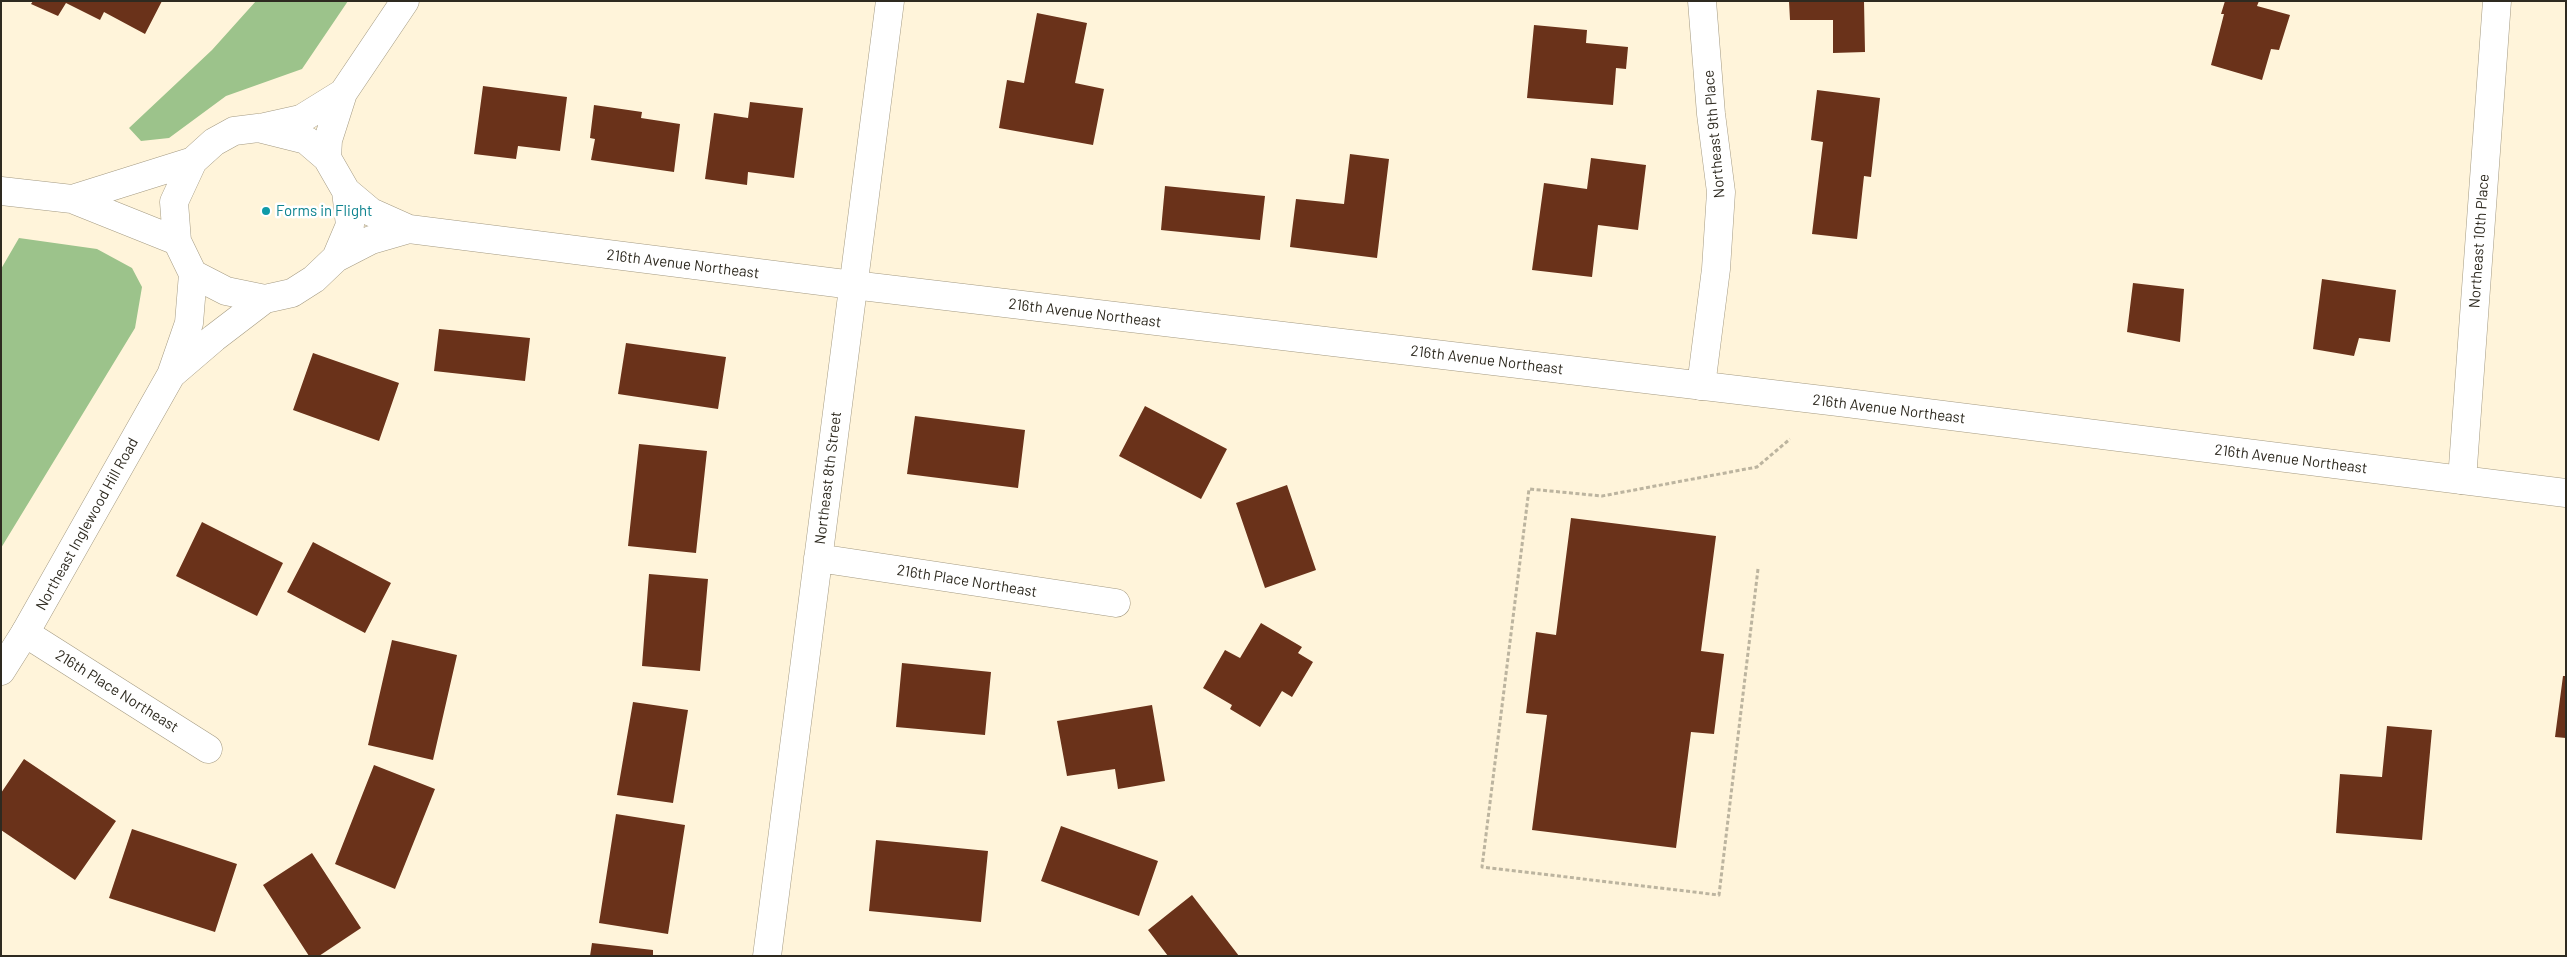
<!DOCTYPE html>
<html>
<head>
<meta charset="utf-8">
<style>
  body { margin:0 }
  #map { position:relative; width:2567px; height:957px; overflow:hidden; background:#fff4da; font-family:Barlow,sans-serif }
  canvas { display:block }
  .frame { position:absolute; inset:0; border:2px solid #2e2a20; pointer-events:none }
</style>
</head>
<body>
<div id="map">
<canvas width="2567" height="957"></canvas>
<div class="frame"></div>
</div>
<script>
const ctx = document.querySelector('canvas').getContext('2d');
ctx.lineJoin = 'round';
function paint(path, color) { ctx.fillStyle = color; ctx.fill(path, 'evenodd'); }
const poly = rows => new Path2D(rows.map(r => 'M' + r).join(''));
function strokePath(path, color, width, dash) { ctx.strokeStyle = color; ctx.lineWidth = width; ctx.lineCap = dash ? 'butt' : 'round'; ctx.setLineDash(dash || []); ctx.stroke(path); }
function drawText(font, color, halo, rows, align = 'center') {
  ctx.font = font + ' Barlow,sans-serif'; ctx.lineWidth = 5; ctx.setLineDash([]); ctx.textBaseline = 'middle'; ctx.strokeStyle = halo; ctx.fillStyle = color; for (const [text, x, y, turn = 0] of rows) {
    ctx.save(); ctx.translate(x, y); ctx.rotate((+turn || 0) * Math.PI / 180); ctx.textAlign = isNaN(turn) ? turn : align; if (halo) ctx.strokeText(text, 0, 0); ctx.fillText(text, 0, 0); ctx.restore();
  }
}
paint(poly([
  [256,1,348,1,302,69,226,96,169,138,141,141,129,128,212,50],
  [19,238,97,249,132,268,142,287,135,328,1,548,1,269]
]), '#9cc38b');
paint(poly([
  [33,1,162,1,145,34,104,12,100,20,66,3,58,16,31,4],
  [1789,1,1864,1,1865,52,1833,53,1833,20,1790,20],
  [2225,1,2259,1,2257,6,2290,15,2279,50,2271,49,2262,80,2211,65,2224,14,2221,14],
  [1037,13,1087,23,1075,83,1104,89,1093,145,999,128,1007,80,1024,83],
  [1534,25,1587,30,1586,43,1628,47,1626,69,1616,68,1613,105,1527,98],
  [483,86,567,97,560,151,518,146,516,159,474,154],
  [1817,90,1880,98,1871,177,1864,176,1857,239,1812,234,1823,142,1811,140],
  [750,102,803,108,794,178,748,172,747,185,705,179,714,113,748,118],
  [594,105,642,112,641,118,680,124,674,172,591,160,595,139,590,138],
  [1350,154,1389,159,1377,258,1290,247,1296,199,1344,204],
  [1591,158,1646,165,1638,230,1598,225,1592,277,1532,270,1544,183,1587,189],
  [1165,186,1265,196,1260,240,1161,230],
  [2322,279,2396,290,2390,342,2359,338,2354,356,2313,349],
  [2133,283,2184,289,2180,342,2127,332],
  [439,329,530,338,525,381,434,371],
  [626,343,726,357,718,409,618,394],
  [313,353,399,383,379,441,293,410],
  [1145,406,1227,449,1201,499,1119,456],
  [915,416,1025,430,1018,488,907,474],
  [639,444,707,451,696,553,628,546],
  [1287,485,1316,570,1265,588,1236,503],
  [1571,518,1716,536,1701,651,1724,654,1714,734,1691,732,1676,848,1532,830,1547,715,1526,713,1536,632,1556,635],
  [202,522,283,563,257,616,176,576],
  [313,542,391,583,365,633,287,592],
  [649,574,708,579,700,671,642,666],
  [1261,623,1302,647,1298,653,1313,662,1292,697,1282,691,1260,727,1230,709,1232,705,1203,688,1225,650,1240,658],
  [392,640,457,655,433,760,368,745],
  [902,663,991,672,985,735,896,727],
  [2563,676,2566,676,2566,738,2555,737],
  [633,702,688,710,673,803,617,795],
  [1152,705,1165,781,1118,789,1115,769,1067,776,1057,721],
  [2387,726,2432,730,2422,840,2336,833,2340,774,2382,777],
  [24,759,116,821,75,880,1,830,1,793],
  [374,765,435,789,395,889,335,864],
  [616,814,685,825,668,934,599,923],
  [1061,826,1158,861,1139,916,1041,881],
  [132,829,237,864,215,932,109,898],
  [876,840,988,851,981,922,869,911],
  [312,853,361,928,319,956,309,956,263,885],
  [1192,895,1239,956,1168,956,1148,930],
  [592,943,653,950,653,956,590,956]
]), '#6a321a');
const street = poly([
  [1701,386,1716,269,1721,192,1711,114,1702,1],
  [2462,480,2497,1],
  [818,558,1116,603],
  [25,633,208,749],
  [767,956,890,1]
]);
const secondary = poly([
  [265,127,301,119,343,93],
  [258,128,306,140,327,158,346,191,350,225,336,258,314,279,292,293,265,299,226,291,193,274,177,241,174,202,193,161,214,142,234,131,258,128],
  [327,158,328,140,343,93,405,1],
  [1,191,72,199,177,241],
  [346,191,371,212,409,229,853,285,1839,402,2566,493],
  [72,199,193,161],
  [336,258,371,240,409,229],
  [172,374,214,338,265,299],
  [1,671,25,633,171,375,189,323,193,274]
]);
strokePath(street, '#a49a82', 29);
strokePath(secondary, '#a49a82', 29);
strokePath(poly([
  [1758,569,1719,895,1482,867,1529,489,1602,496,1757,467,1790,439]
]), '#bcb49f', 3, [4, 2.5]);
strokePath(street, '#fff', 28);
strokePath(secondary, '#fff', 28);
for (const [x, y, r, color] of [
  [266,211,5,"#0f9aa8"]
]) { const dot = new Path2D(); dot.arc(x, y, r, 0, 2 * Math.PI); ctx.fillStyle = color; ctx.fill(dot); strokePath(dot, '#fff', 2); }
drawText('15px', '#2e2a20', '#fff', [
  ["Northeast 9th Place",1714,134,-95],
  ["Northeast 10th Place",2479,241,-86],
  ["216th Avenue Northeast",683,264,7],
  ["216th Avenue Northeast",1085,313,7],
  ["216th Avenue Northeast",1487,360,7],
  ["216th Avenue Northeast",1889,409,7],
  ["216th Avenue Northeast",2291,459,7],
  ["Northeast 8th Street",828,478,-83],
  ["Northeast Inglewood Hill Road",87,524,-61],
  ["216th Place Northeast",967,581,9],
  ["216th Place Northeast",117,691,32]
]);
drawText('15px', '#0d838f', '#fff', [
  ["Forms in Flight",276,211]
], 'left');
</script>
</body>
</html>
